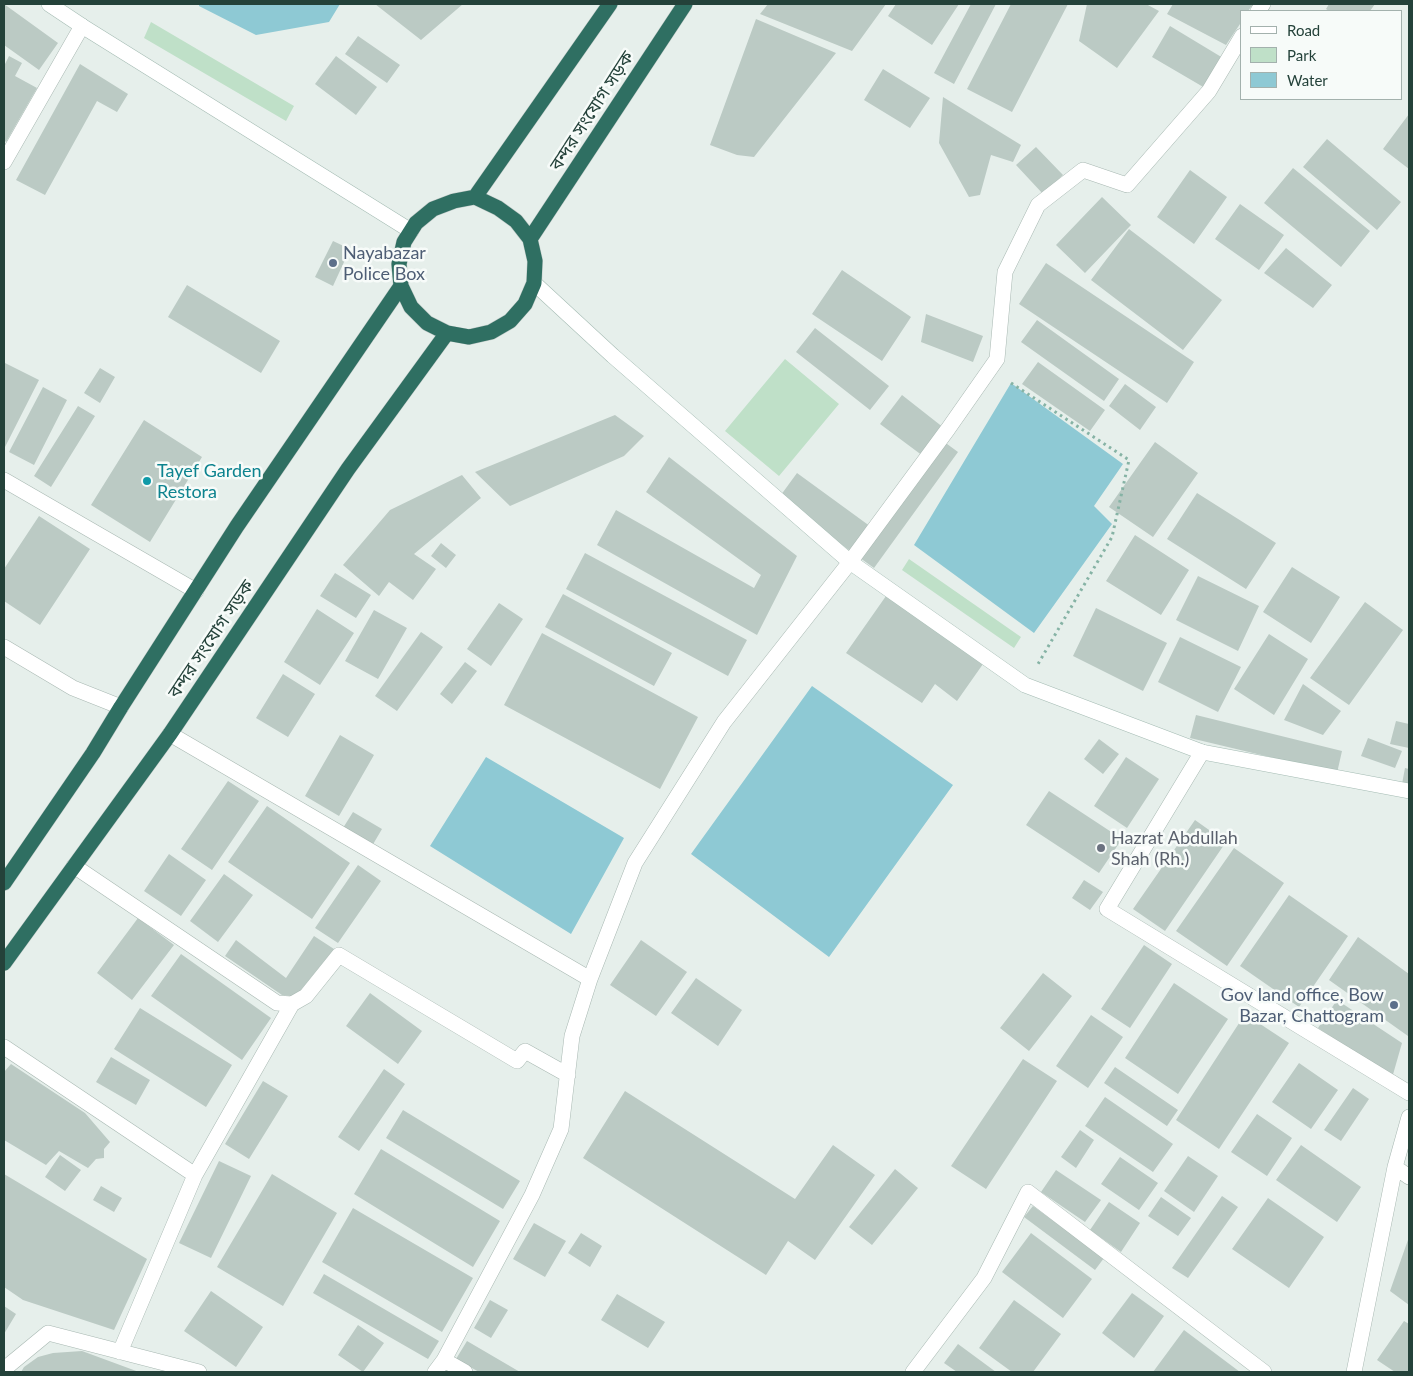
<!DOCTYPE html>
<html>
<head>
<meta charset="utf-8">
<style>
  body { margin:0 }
  #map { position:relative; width:1413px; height:1376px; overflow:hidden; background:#e6efeb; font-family:Lato,sans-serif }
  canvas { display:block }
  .frame { position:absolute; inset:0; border:5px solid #24423a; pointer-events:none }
  .legend { position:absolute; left:1240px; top:10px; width:162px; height:90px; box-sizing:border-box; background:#f7fbf9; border:1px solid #a3b1ad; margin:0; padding:6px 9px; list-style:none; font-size:15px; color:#24423a }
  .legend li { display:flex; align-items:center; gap:10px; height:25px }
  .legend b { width:25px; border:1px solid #a3b1ad }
</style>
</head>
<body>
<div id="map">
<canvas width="1413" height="1376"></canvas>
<div class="frame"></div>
<ul class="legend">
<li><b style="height:6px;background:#fff"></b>Road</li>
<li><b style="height:14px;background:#bfe0c8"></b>Park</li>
<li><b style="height:14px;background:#8ec9d4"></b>Water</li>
</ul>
</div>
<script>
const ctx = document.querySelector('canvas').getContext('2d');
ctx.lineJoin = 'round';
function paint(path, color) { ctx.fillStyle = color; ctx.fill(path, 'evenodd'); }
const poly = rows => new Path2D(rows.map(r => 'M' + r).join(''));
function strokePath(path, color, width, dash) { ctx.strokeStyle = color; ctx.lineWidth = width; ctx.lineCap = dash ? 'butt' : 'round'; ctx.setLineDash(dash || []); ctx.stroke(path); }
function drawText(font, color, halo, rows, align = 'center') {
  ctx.font = font + ' Lato,"Noto Sans Bengali",sans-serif'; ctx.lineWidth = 5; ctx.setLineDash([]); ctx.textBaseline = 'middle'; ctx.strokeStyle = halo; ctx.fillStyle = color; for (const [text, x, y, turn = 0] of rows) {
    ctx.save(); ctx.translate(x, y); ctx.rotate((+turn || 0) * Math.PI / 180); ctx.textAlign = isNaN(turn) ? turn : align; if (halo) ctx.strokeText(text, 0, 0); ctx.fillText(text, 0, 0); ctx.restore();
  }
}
paint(poly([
  [151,22,294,106,286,121,144,38],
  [785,359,839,404,779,476,725,431],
  [909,559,1021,637,1014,648,902,570]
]), '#bfe0c8');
paint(poly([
  [199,4,340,4,329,22,256,35,199,6],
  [1011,383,1123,464,1094,506,1112,524,1034,633,914,545],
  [812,686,953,785,829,957,691,854],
  [486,757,624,838,571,934,430,846]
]), '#8ec9d4');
paint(poly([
  [4,4,58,43,39,70,4,45],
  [375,4,463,4,421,40],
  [768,4,886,4,852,51,760,14],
  [896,4,959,4,932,45,888,16],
  [971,4,996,4,954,84,934,73],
  [1011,4,1068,4,1012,112,967,89],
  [1087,4,1146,4,1159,11,1117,68,1079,41],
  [1173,4,1253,4,1248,11,1242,11,1242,21,1226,45,1167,14],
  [1329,4,1375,4,1370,11,1329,11,1326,9],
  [756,19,836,53,754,157,737,155,710,145],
  [1170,26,1223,58,1205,88,1152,57],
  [358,36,400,65,387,83,345,54],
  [9,56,22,63,15,76,37,88,6,142,4,140,4,66],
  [336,56,377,87,356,115,315,84],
  [80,64,128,94,117,112,97,101,45,195,16,180],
  [883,69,930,98,910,128,864,100],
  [943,97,1021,145,1013,162,991,155,980,195,969,197,939,143],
  [1409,114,1409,169,1383,149],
  [1327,139,1401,202,1377,230,1303,167],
  [1036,147,1063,175,1043,194,1016,165],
  [1293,168,1370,231,1341,267,1264,203],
  [1190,170,1227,197,1194,244,1157,217],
  [1102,197,1131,225,1085,273,1056,245],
  [1240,204,1284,235,1259,270,1215,239],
  [1129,229,1222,300,1183,350,1091,280],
  [333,241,350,249,333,286,315,277],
  [1286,248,1332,285,1313,308,1264,273],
  [1046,263,1194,362,1167,403,1019,304],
  [842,270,911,317,882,361,812,314],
  [187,285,280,341,261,373,168,317],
  [926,314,983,336,973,362,921,342],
  [1037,320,1119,379,1104,401,1021,342],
  [815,328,889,386,870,410,796,352],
  [1038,362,1105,410,1090,431,1022,384],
  [5,363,39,380,4,449,4,366],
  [100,368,115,377,100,403,84,393],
  [1125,384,1156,407,1140,430,1109,406],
  [43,387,67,400,34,465,9,452],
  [902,395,944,428,923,456,880,424],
  [78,406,95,416,51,487,34,476],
  [615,415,644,436,624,456,510,506,475,472],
  [144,420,202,457,150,542,91,505],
  [943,441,958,452,874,568,778,499,797,473,878,532],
  [1155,442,1198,473,1153,537,1109,507],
  [669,457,797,556,757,635,597,545,616,510,754,588,761,575,646,492],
  [462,475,481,498,414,554,436,569,413,600,389,582,379,596,343,565,390,510],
  [1197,493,1276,543,1246,589,1167,539],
  [39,516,90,549,40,625,4,601,4,569],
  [1135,535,1189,570,1161,615,1106,581],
  [441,543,456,555,446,568,431,556],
  [585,553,747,640,728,676,566,589],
  [1292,567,1340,597,1311,643,1263,612],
  [335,573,371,595,356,618,320,596],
  [1198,576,1259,606,1238,651,1176,620],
  [563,594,672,653,654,686,545,627],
  [886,596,983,664,957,701,935,684,922,703,846,653],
  [1365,602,1403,630,1349,705,1310,678],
  [499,603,523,619,491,666,467,649],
  [1096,608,1167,643,1143,691,1073,656],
  [317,609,354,633,320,685,284,662],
  [374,610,407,628,378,679,345,661],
  [421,632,443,647,397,711,375,696],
  [542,633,698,717,660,789,504,705],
  [1269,634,1308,659,1274,715,1234,689],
  [1180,637,1241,667,1218,712,1158,682],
  [465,662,477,671,452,704,440,694],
  [283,674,315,694,288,737,256,718],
  [1303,684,1341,711,1323,735,1284,720],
  [1196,715,1342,751,1337,773,1190,738],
  [1396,721,1409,724,1409,748,1390,744],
  [340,735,374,755,339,816,305,796],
  [1368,738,1402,751,1395,768,1361,756],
  [1099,739,1119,754,1103,774,1084,759],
  [1126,757,1159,779,1127,828,1094,806],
  [1405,768,1409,769,1409,785,1402,784],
  [228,781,259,801,212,870,181,849],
  [1049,791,1122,839,1099,873,1026,825],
  [267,806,350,863,312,919,228,862],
  [353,812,382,829,372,846,343,828],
  [1195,820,1226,842,1165,931,1133,909],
  [1234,848,1284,883,1227,966,1176,931],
  [169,854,206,880,181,916,144,891],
  [358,865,381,881,338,943,315,928],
  [224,874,253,895,218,942,190,921],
  [1084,880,1103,892,1090,910,1072,898],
  [1289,895,1348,936,1299,1007,1240,966],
  [138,918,174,945,132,1000,97,973],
  [314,936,334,949,300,991,291,996,282,995,225,956,236,940,286,978],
  [1358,937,1409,974,1409,1025,1408,1036,1329,980],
  [641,940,687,972,656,1016,610,985],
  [1144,945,1172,964,1130,1028,1101,1009],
  [181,954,271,1018,242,1060,151,996],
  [1043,973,1072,996,1029,1051,1000,1028],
  [696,978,742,1010,718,1046,671,1013],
  [1174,983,1228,1019,1178,1094,1125,1058],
  [370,993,422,1031,398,1064,346,1026],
  [1337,1000,1402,1043,1392,1078,1318,1028],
  [140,1008,232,1065,206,1107,114,1049],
  [1245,1014,1289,1043,1219,1149,1176,1120],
  [1091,1015,1123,1037,1088,1088,1056,1066],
  [111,1057,150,1080,136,1105,96,1082],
  [1023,1059,1057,1081,986,1189,951,1166],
  [1299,1063,1338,1090,1311,1129,1272,1102],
  [11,1064,85,1113,110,1142,104,1149,104,1158,96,1159,88,1168,59,1151,46,1165,4,1140,4,1072],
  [1115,1067,1178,1110,1167,1126,1104,1083],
  [384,1069,405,1084,359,1151,338,1137],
  [263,1081,288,1096,249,1159,225,1144],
  [1353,1088,1369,1099,1341,1141,1324,1130],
  [625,1091,795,1199,833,1145,875,1175,815,1260,788,1241,766,1275,583,1158],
  [1105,1097,1173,1144,1153,1172,1085,1126],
  [403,1110,520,1181,503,1209,386,1138],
  [1257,1114,1292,1138,1267,1176,1231,1152],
  [1080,1130,1094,1140,1076,1168,1061,1157],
  [1301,1145,1361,1187,1337,1222,1276,1180],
  [381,1149,500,1221,473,1267,354,1194],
  [60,1155,81,1170,65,1191,45,1177],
  [1188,1156,1218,1176,1194,1212,1164,1191],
  [1120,1157,1158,1183,1139,1210,1101,1184],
  [219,1161,251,1176,211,1258,179,1243],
  [895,1169,918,1188,872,1245,849,1227],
  [1056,1170,1101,1200,1085,1222,1041,1192],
  [4,1174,147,1259,114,1330,23,1300,4,1287],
  [272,1174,337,1213,283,1306,217,1267],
  [101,1186,122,1198,114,1212,93,1200],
  [1222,1196,1238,1207,1188,1278,1172,1268],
  [1161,1197,1191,1218,1178,1236,1148,1216],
  [1268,1198,1324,1237,1289,1288,1232,1249],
  [1109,1202,1140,1223,1121,1252,1090,1230],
  [1033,1206,1104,1258,1095,1270,1024,1217],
  [353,1208,473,1278,442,1332,322,1262],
  [534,1223,566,1241,545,1277,513,1259],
  [581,1233,602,1246,590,1267,568,1253],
  [1031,1233,1092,1279,1063,1318,1002,1272],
  [1409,1237,1409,1305,1390,1291],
  [324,1274,439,1341,428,1359,313,1293],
  [211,1291,263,1327,236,1367,184,1331],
  [1132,1293,1164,1316,1134,1358,1102,1333],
  [617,1294,665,1322,648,1348,601,1320],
  [490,1300,508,1310,491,1338,474,1328],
  [1014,1300,1061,1334,1033,1372,1012,1372,979,1348],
  [4,1306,16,1314,4,1334],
  [1404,1321,1409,1324,1409,1372,1395,1372,1377,1360],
  [358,1325,384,1343,363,1372,338,1355],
  [1184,1330,1240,1372,1153,1372],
  [467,1341,520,1372,479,1372,456,1359],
  [958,1344,996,1372,957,1372,944,1363],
  [82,1351,139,1372,21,1372,24,1367,38,1357,53,1353]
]), '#bbcac4');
const street = poly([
  [1258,11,1263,4],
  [4,162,82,26],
  [4,480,196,591],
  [4,647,73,688,121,707],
  [170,734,590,979],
  [1202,752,1107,909,1409,1093],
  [74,866,277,1003,292,1004],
  [4,1047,195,1175],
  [1395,1167,1409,1177],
  [120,1352,195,1175,292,1004,306,996,339,955,517,1061,525,1051,568,1075],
  [444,1360,465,1372],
  [5,1372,8,1366,48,1333,199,1372],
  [435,1372,444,1360,532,1195,561,1129,572,1036,590,979,635,863,724,722,850,562,948,429,997,359,1005,272,1038,205,1083,170,1127,185,1209,91,1242,36],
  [913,1372,984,1278,1028,1192,1264,1372],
  [1354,1372,1395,1167,1409,1117]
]);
const secondary = poly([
  [49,4,82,26,411,231],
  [534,283,613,356,850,562,1025,685,1202,752,1409,791]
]);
const highway = poly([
  [475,197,498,208,516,221,530,239,535,261,534,283,525,304,510,321,491,332,469,337,447,333,427,323,411,307,401,286,399,264,404,242,416,223,433,209,454,201,475,197],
  [475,197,610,4],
  [530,239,685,4],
  [4,883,93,753,121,707,237,526,401,286],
  [4,963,170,734,348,469,447,333]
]);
strokePath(street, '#a8b8b2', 16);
strokePath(secondary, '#a4bbb3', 16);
strokePath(highway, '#c2cac8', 16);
strokePath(poly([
  [1011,383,1129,460,1112,537,1038,664]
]), '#86b3a5', 3, [2.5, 4]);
strokePath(street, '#fff', 15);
strokePath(secondary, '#fff', 15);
strokePath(highway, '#2f6f62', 15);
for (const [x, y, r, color] of [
  [333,263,5,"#5c6f8a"],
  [147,481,5,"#0f9aa8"],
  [1101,848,5,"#6b7280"],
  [1394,1005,5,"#5c6f8a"]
]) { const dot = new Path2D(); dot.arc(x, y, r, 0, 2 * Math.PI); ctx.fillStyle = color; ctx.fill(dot); strokePath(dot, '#f7fbf9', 2); }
drawText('18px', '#24423a', '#f7fbf9', [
  ["বন্দর সংযোগ সড়ক",592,111,-57],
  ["বন্দর সংযোগ সড়ক",211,639,-56]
]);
drawText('18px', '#4e5e75', '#f7fbf9', [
  ["Nayabazar",343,253],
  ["Police Box",343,274],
  ["Gov land office, Bow",1384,995,"right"],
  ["Bazar, Chattogram",1384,1016,"right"]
], 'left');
drawText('18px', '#0d838f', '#f7fbf9', [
  ["Tayef Garden",157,471],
  ["Restora",157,492]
], 'left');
drawText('18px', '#5b616d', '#f7fbf9', [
  ["Hazrat Abdullah",1111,838],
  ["Shah (Rh.)",1111,859]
], 'left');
</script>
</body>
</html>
